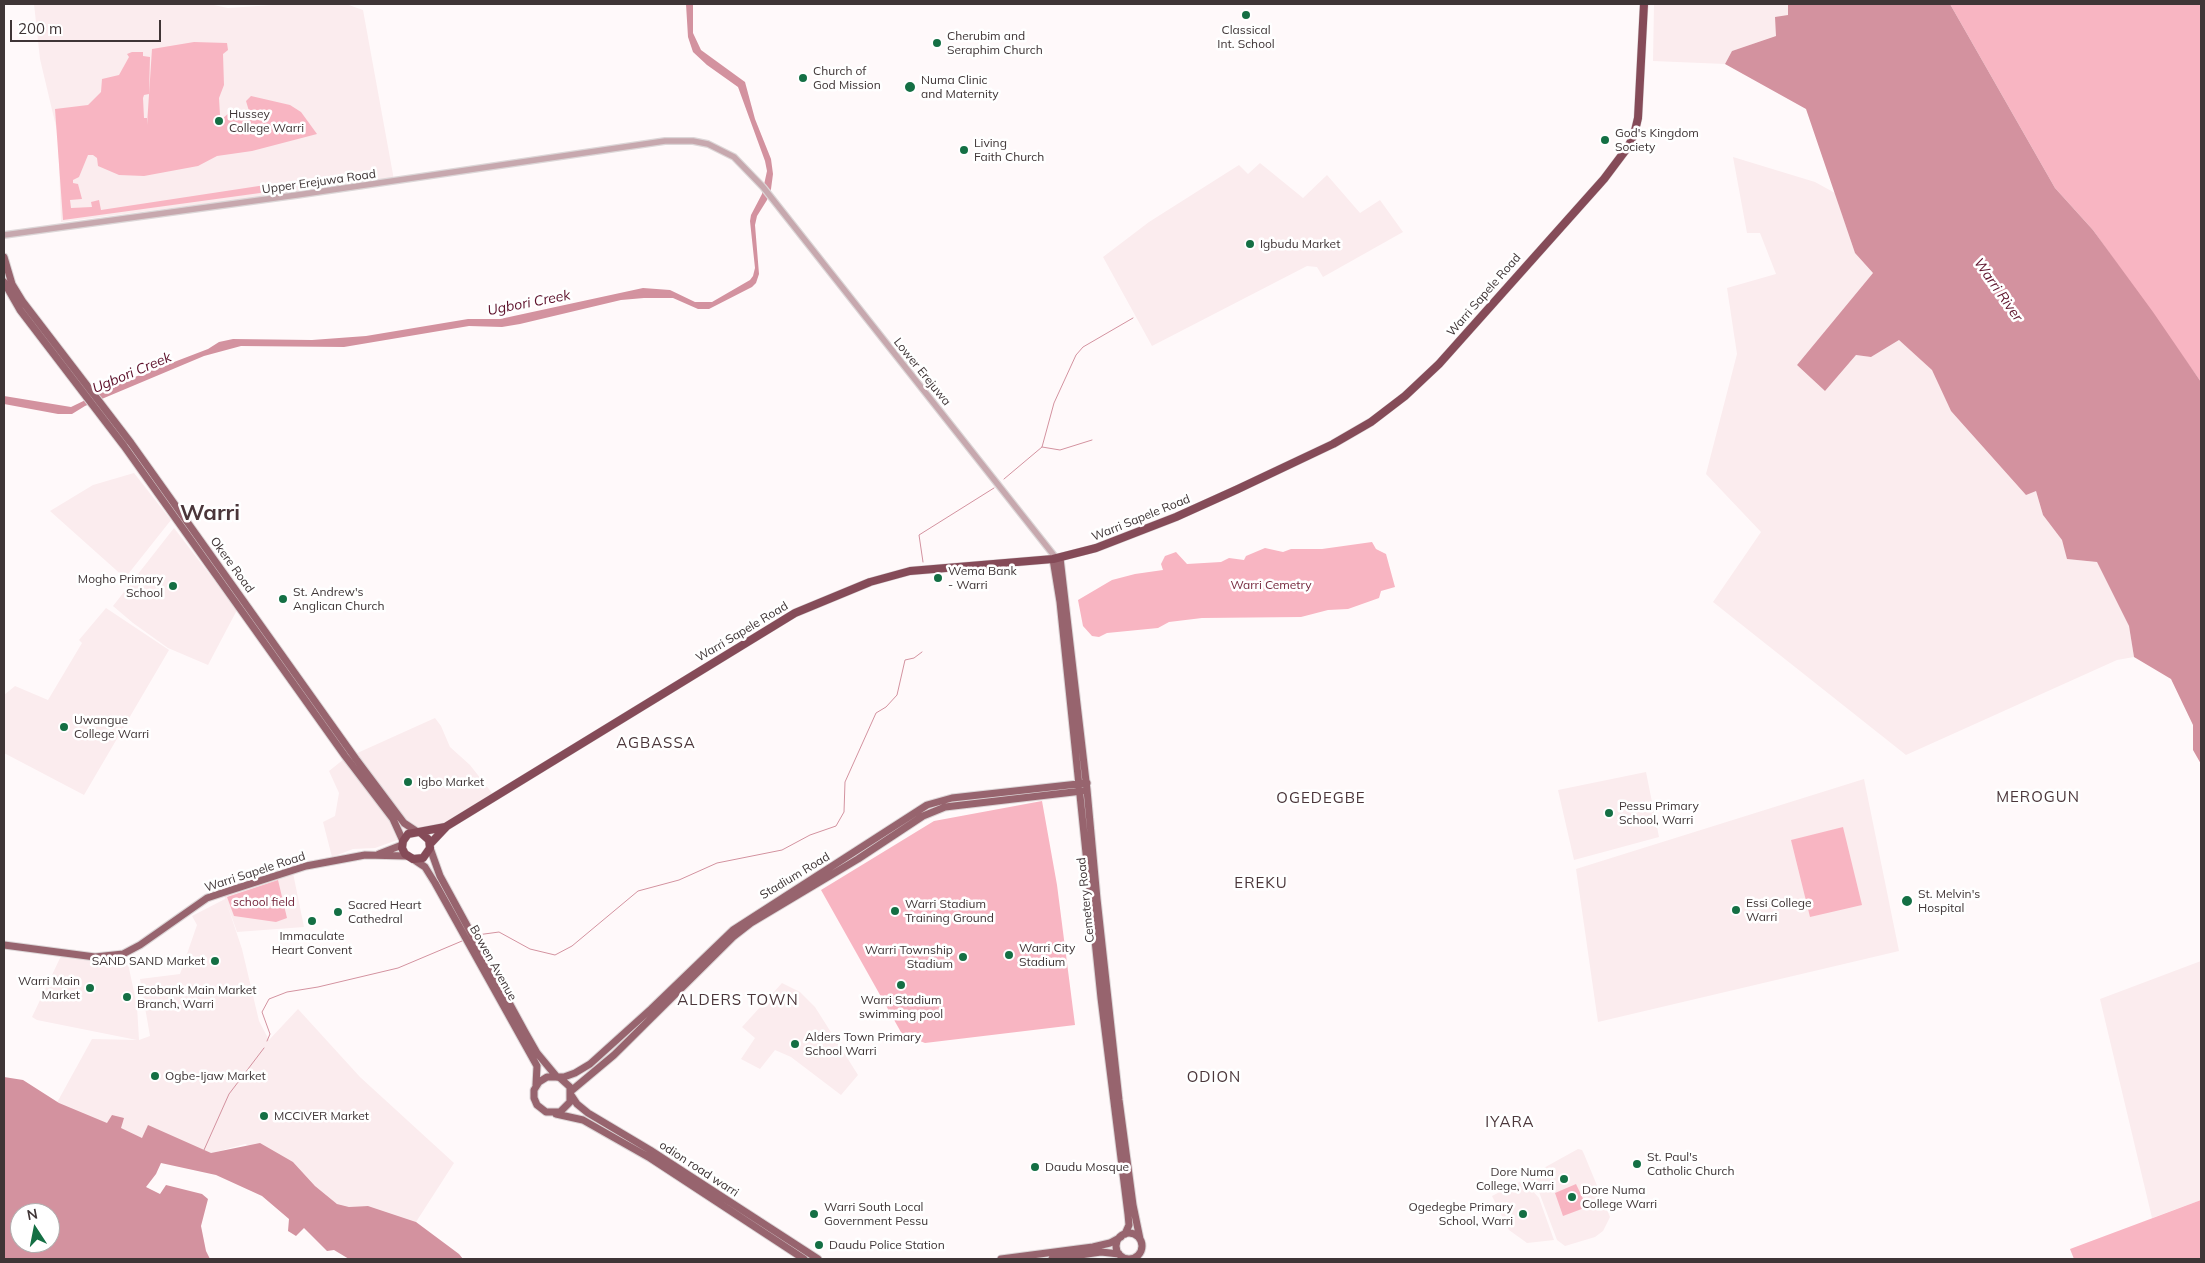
<!DOCTYPE html>
<html>
<head>
<meta charset="utf-8">
<style>
  body { margin:0 }
  #map { position:relative; width:2205px; height:1263px; overflow:hidden; background:#fff9fa; font-family:Mulish,sans-serif }
  canvas { display:block }
  .frame { position:absolute; inset:0; border:5px solid #3f3536; pointer-events:none }
  .north { position:absolute; left:10px; top:1203px; width:50px; height:50px; box-sizing:border-box; background:#fff; border:1px solid #b2aeaf; border-radius:50%; rotate:349deg; font-size:14px; font-weight:700; line-height:20px; text-align:center; color:#3f3536 }
  .north::after { content:''; display:block; margin:auto; width:18px; height:22px; background:#146f44; clip-path:polygon(50% 0,100% 100%,50% 72%,0 100%) }
  .scale { position:absolute; left:10px; top:20px; width:151px; height:22px; box-sizing:border-box; border:2px solid #3f3536; border-top:0; padding-left:6px; font-size:15px; line-height:18px; white-space:nowrap; color:#3f3536; -webkit-text-stroke:4px #fff; paint-order:stroke }
</style>
</head>
<body>
<div id="map">
<canvas width="2205" height="1263"></canvas>
<div class="frame"></div>
<div class="north">N</div>
<div class="scale">200 m</div>
</div>
<script>
const ctx = document.querySelector('canvas').getContext('2d');
ctx.lineJoin = 'round';
function paint(path, color) { ctx.fillStyle = color; ctx.fill(path, 'evenodd'); }
const poly = rows => new Path2D(rows.map(r => 'M' + r).join(''));
function strokePath(path, color, width, dash) { ctx.strokeStyle = color; ctx.lineWidth = width; ctx.lineCap = dash ? 'butt' : 'round'; ctx.setLineDash(dash || []); ctx.stroke(path); }
function drawText(font, color, halo, rows, align = 'center') {
  ctx.font = font + ' Mulish,sans-serif'; ctx.lineWidth = 5; ctx.setLineDash([]); ctx.textBaseline = 'middle'; ctx.strokeStyle = halo; ctx.fillStyle = color; for (const [text, x, y, turn = 0] of rows) {
    ctx.save(); ctx.translate(x, y); ctx.rotate((+turn || 0) * Math.PI / 180); ctx.textAlign = isNaN(turn) ? turn : align; if (halo) ctx.strokeText(text, 0, 0); ctx.fillText(text, 0, 0); ctx.restore();
  }
}
paint(poly([
  [34,4,209,4,228,8,288,4,346,4,363,10,394,180,61,222,58,135,40,59],
  [1654,4,1788,4,1788,15,1776,36,1732,51,1725,64,1653,61],
  [1733,157,1815,182,1835,193,1855,253,1873,273,1797,365,1825,391,1856,355,1871,357,1899,340,1933,370,1951,411,2036,491,2043,515,2062,540,2068,559,2097,562,2129,626,2134,657,2117,660,1906,755,1713,602,1761,532,1706,474,1737,354,1727,288,1776,274,1760,233,1747,233],
  [1260,163,1303,198,1327,175,1360,213,1380,200,1403,232,1323,277,1317,267,1307,266,1152,346,1103,257,1149,222,1239,165,1248,174],
  [134,473,171,520,125,578,50,511,93,485],
  [174,528,237,610,208,665,168,648,133,623,113,606],
  [106,608,169,650,84,795,4,753,4,695,15,686,48,700,82,643,79,640],
  [435,718,441,726,450,747,470,765,492,793,488,798,442,824,375,848,353,849,332,857,323,822,335,816,339,793,329,771,344,759],
  [1646,772,1659,837,1574,860,1558,790],
  [1864,779,1899,951,1598,1022,1576,869],
  [293,873,304,927,237,932,226,901,242,949,259,1021,269,1040,298,1009,360,1077,454,1163,416,1222,368,1206,349,1207,337,1204,315,1186,293,1162,245,1144,198,1157,54,1108,92,1039,137,1040,37,1020,32,1017,61,956,127,959,137,1006,139,1040,150,1036,140,979,180,974,197,925,192,916,225,899,224,894],
  [2201,961,2201,1200,2152,1218,2100,999],
  [782,983,800,992,815,1007,858,1075,841,1095,791,1057,775,1050,760,1069,741,1059,755,1038,742,1027],
  [1578,1149,1582,1150,1584,1154,1610,1217,1603,1231,1595,1237,1565,1246,1557,1240,1539,1192,1528,1179,1531,1175],
  [1523,1180,1539,1198,1554,1240,1527,1243,1509,1230,1492,1196]
]), '#fbecee');
paint(poly([
  [1950,4,2201,4,2201,382,2093,230,2055,188],
  [194,42,227,43,228,50,223,54,224,85,219,98,220,115,223,118,229,113,241,116,249,111,246,101,251,96,290,105,301,112,317,134,252,151,217,156,198,166,144,176,119,175,98,166,97,158,93,155,88,155,79,177,73,180,73,183,78,184,82,199,70,200,71,208,92,207,91,202,99,200,101,210,272,184,282,190,63,220,55,109,88,105,101,92,102,79,119,75,129,57,127,54,132,52,143,52,143,56,150,57,149,94,144,95,143,98,144,118,147,118,147,125,152,49],
  [1372,542,1376,549,1386,554,1395,587,1381,591,1379,598,1348,609,1328,610,1301,617,1202,618,1169,622,1158,628,1107,633,1099,637,1092,636,1083,626,1078,600,1112,580,1135,574,1163,570,1161,564,1165,556,1176,552,1187,564,1221,562,1229,558,1244,560,1246,556,1265,548,1283,552,1291,549,1322,549],
  [1042,801,1057,885,1075,1025,925,1043,902,1034,821,890,934,821],
  [1843,827,1862,905,1810,917,1791,840],
  [278,880,287,918,276,922,234,916,227,897],
  [1576,1184,1587,1207,1563,1216,1555,1193],
  [2201,1200,2201,1259,2074,1259,2070,1249]
]), '#f8b5c2');
paint(poly([
  [686,4,693,4,693,33,701,50,745,82,755,119,771,159,773,174,771,189,767,200,757,216,755,225,759,274,756,283,752,287,709,309,698,309,673,298,644,298,621,300,520,324,502,327,469,326,344,347,241,346,204,356,85,406,72,414,58,414,4,404,4,396,71,407,127,380,208,349,219,342,233,339,312,340,366,336,468,319,500,319,643,288,670,290,695,302,712,302,750,280,753,276,755,268,750,221,751,215,762,194,767,171,765,161,738,87,707,65,693,52,688,37],
  [1788,4,1950,4,2055,188,2093,230,2153,312,2201,382,2201,764,2193,750,2193,725,2171,679,2134,657,2129,626,2097,562,2067,559,2062,540,2043,515,2036,491,2026,495,1951,411,1932,370,1899,340,1871,357,1856,355,1825,391,1797,365,1873,273,1855,253,1806,109,1725,64,1732,51,1776,36,1775,17,1788,15],
  [4,1077,23,1080,59,1103,107,1123,112,1115,124,1118,121,1128,142,1138,148,1125,211,1153,260,1143,293,1162,315,1186,337,1204,349,1207,368,1206,416,1222,459,1254,463,1259,349,1259,334,1250,327,1251,304,1228,296,1236,288,1231,289,1219,262,1196,216,1175,161,1163,156,1174,146,1187,160,1194,166,1185,202,1194,208,1199,201,1226,206,1251,210,1259,4,1259],
  [20,1213,50,1213,50,1243,20,1243]
]), '#d3929f');
strokePath(poly([
  [1042,447,1060,450,1092,440],
  [1004,479,1042,447,1054,403,1076,355,1083,347,1133,318],
  [923,562,919,535,994,488],
  [477,935,499,932,530,949,555,955,572,946,638,891,679,880,717,863,782,850,810,835,836,826,844,812,845,782,876,713,886,707,897,695,905,660,914,658,922,652],
  [267,1041,270,1034,262,1012,269,999,287,992,318,987,398,968,462,941],
  [204,1150,229,1094,264,1048]
]), '#d3929f', 1);
const minor = poly([
  [4,235,297,195,665,141,693,141,708,144,734,157,763,187,1056,558]
]);
const major = poly([
  [4,257,12,284,23,302,131,443,356,759,404,823,416,831],
  [4,282,20,310,124,446,345,756,393,819,403,841],
  [1060,558,1087,790,1097,899,1119,1100,1133,1205,1140,1239],
  [1053,559,1060,602,1101,998,1128,1214,1129,1225,1125,1234],
  [430,848,440,876,525,1032,537,1053,557,1077],
  [379,854,402,845],
  [413,859,425,867,435,883,537,1066,536,1085],
  [4,945,95,957,123,954,140,945,207,898,225,892,306,866,365,855,407,856],
  [560,1078,570,1087,570,1102,560,1112,546,1112,537,1105,534,1098,534,1090,539,1082,547,1077,564,1077,575,1073,590,1064,651,1009,733,930,927,805,952,798,1087,783],
  [571,1091,614,1055,733,937,751,923,858,859,923,816,945,807,1082,791],
  [571,1095,577,1104,588,1113,650,1150,818,1259],
  [556,1114,583,1120,650,1158,804,1259],
  '1116 1246a13 13 0 1 1 26 0a13 13 0 1 1-26 0Z',
  [1001,1259,1093,1247,1110,1243,1121,1237],
  [1052,1259,1101,1252,1119,1254]
]);
const highway = poly([
  [420,832,429,840,430,848,423,858,413,859,405,854,402,848,403,841,408,834,445,827],
  [430,844,447,826,795,613,870,582,910,571,1053,559,1096,548,1176,517,1238,489,1333,444,1371,422,1405,396,1439,364,1604,179,1628,147,1634,135,1638,118,1644,4]
]);
strokePath(minor, '#dcd6d7', 8);
strokePath(major, '#dcd6d7', 9);
strokePath(highway, '#dcd6d7', 9);
strokePath(minor, '#c7a8ae', 5.5);
strokePath(major, '#97646e', 7);
strokePath(highway, '#854b58', 8);
for (const [x, y, r, color] of [
  [1246,15,5,"#146f44"],
  [937,43,5,"#146f44"],
  [803,78,5,"#146f44"],
  [910,87,6,"#146f44"],
  [219,121,5,"#146f44"],
  [1605,140,5,"#146f44"],
  [964,150,5,"#146f44"],
  [1250,244,5,"#146f44"],
  [938,578,5,"#146f44"],
  [173,586,5,"#146f44"],
  [283,599,5,"#146f44"],
  [64,727,5,"#146f44"],
  [408,782,5,"#146f44"],
  [1609,813,5,"#146f44"],
  [1907,901,6,"#146f44"],
  [1736,910,5,"#146f44"],
  [895,911,5,"#146f44"],
  [338,912,5,"#146f44"],
  [312,921,5,"#146f44"],
  [1009,955,5,"#146f44"],
  [963,957,5,"#146f44"],
  [215,961,5,"#146f44"],
  [901,985,5,"#146f44"],
  [90,988,5,"#146f44"],
  [127,997,5,"#146f44"],
  [795,1044,5,"#146f44"],
  [155,1076,5,"#146f44"],
  [264,1116,5,"#146f44"],
  [1637,1164,5,"#146f44"],
  [1035,1167,5,"#146f44"],
  [1564,1179,5,"#146f44"],
  [1572,1197,5,"#146f44"],
  [814,1214,5,"#146f44"],
  [1523,1214,5,"#146f44"],
  [819,1245,5,"#146f44"]
]) { const dot = new Path2D(); dot.arc(x, y, r, 0, 2 * Math.PI); ctx.fillStyle = color; ctx.fill(dot); strokePath(dot, '#fff', 2); }
drawText('12px', '#3f3536', '#fff', [
  ["Classical",1246,30,"center"],
  ["Int. School",1246,44,"center"],
  ["Cherubim and",947,36],
  ["Seraphim Church",947,50],
  ["Church of",813,71],
  ["God Mission",813,85],
  ["Numa Clinic",921,80],
  ["and Maternity",921,94],
  ["Hussey",229,114],
  ["College Warri",229,128],
  ["God's Kingdom",1615,133],
  ["Society",1615,147],
  ["Living",974,143],
  ["Faith Church",974,157],
  ["Igbudu Market",1260,244],
  ["Wema Bank",948,571],
  ["- Warri",948,585],
  ["Mogho Primary",163,579,"right"],
  ["School",163,593,"right"],
  ["St. Andrew's",293,592],
  ["Anglican Church",293,606],
  ["Uwangue",74,720],
  ["College Warri",74,734],
  ["Igbo Market",418,782],
  ["Pessu Primary",1619,806],
  ["School, Warri",1619,820],
  ["St. Melvin's",1918,894],
  ["Hospital",1918,908],
  ["Essi College",1746,903],
  ["Warri",1746,917],
  ["Warri Stadium",905,904],
  ["Training Ground",905,918],
  ["Sacred Heart",348,905],
  ["Cathedral",348,919],
  ["Immaculate",312,936,"center"],
  ["Heart Convent",312,950,"center"],
  ["Warri City",1019,948],
  ["Stadium",1019,962],
  ["Warri Township",953,950,"right"],
  ["Stadium",953,964,"right"],
  ["SAND SAND Market",205,961,"right"],
  ["Warri Main",80,981,"right"],
  ["Market",80,995,"right"],
  ["Ecobank Main Market",137,990],
  ["Branch, Warri",137,1004],
  ["Warri Stadium",901,1000,"center"],
  ["swimming pool",901,1014,"center"],
  ["Alders Town Primary",805,1037],
  ["School Warri",805,1051],
  ["Ogbe-Ijaw Market",165,1076],
  ["MCCIVER Market",274,1116],
  ["St. Paul's",1647,1157],
  ["Catholic Church",1647,1171],
  ["Daudu Mosque",1045,1167],
  ["Dore Numa",1554,1172,"right"],
  ["College, Warri",1554,1186,"right"],
  ["Dore Numa",1582,1190],
  ["College Warri",1582,1204],
  ["Warri South Local",824,1207],
  ["Government Pessu",824,1221],
  ["Ogedegbe Primary",1513,1207,"right"],
  ["School, Warri",1513,1221,"right"],
  ["Daudu Police Station",829,1245]
], 'left');
drawText('12px', '#3f3536', '#fff', [
  ["Upper Erejuwa Road",319,182,-8],
  ["Warri Sapele Road",1484,295,-49],
  ["Lower Erejuwa",922,372,51],
  ["Warri Sapele Road",1141,518,-22],
  ["Okere Road",232,565,54],
  ["Warri Sapele Road",742,632,-31],
  ["Warri Sapele Road",255,872,-18],
  ["Stadium Road",795,876,-31],
  ["Cemetery Road",1086,900,-96],
  ["Bowen Avenue",493,963,61],
  ["odion road warri",699,1169,33]
]);
drawText('12px', '#76293e', '#fff', [
  ["Warri Cemetry",1271,585],
  ["school field",264,902]
]);
drawText('italic 14px', '#5d102a', '#fff', [
  ["Warri River",1998,290,55],
  ["Ugbori Creek",529,303,-11],
  ["Ugbori Creek",132,373,-23]
]);
ctx.letterSpacing = '1px';
drawText('15px', '#4b363a', '#fff', [
  ["AGBASSA",656,743],
  ["MEROGUN",2038,797],
  ["OGEDEGBE",1321,798],
  ["EREKU",1261,883],
  ["ALDERS TOWN",738,1000],
  ["ODION",1214,1077],
  ["IYARA",1510,1122]
]);
ctx.letterSpacing = '0px';
drawText('bold 22px', '#4b363a', '#fff', [
  ["Warri",210,513]
]);
</script>
</body>
</html>
